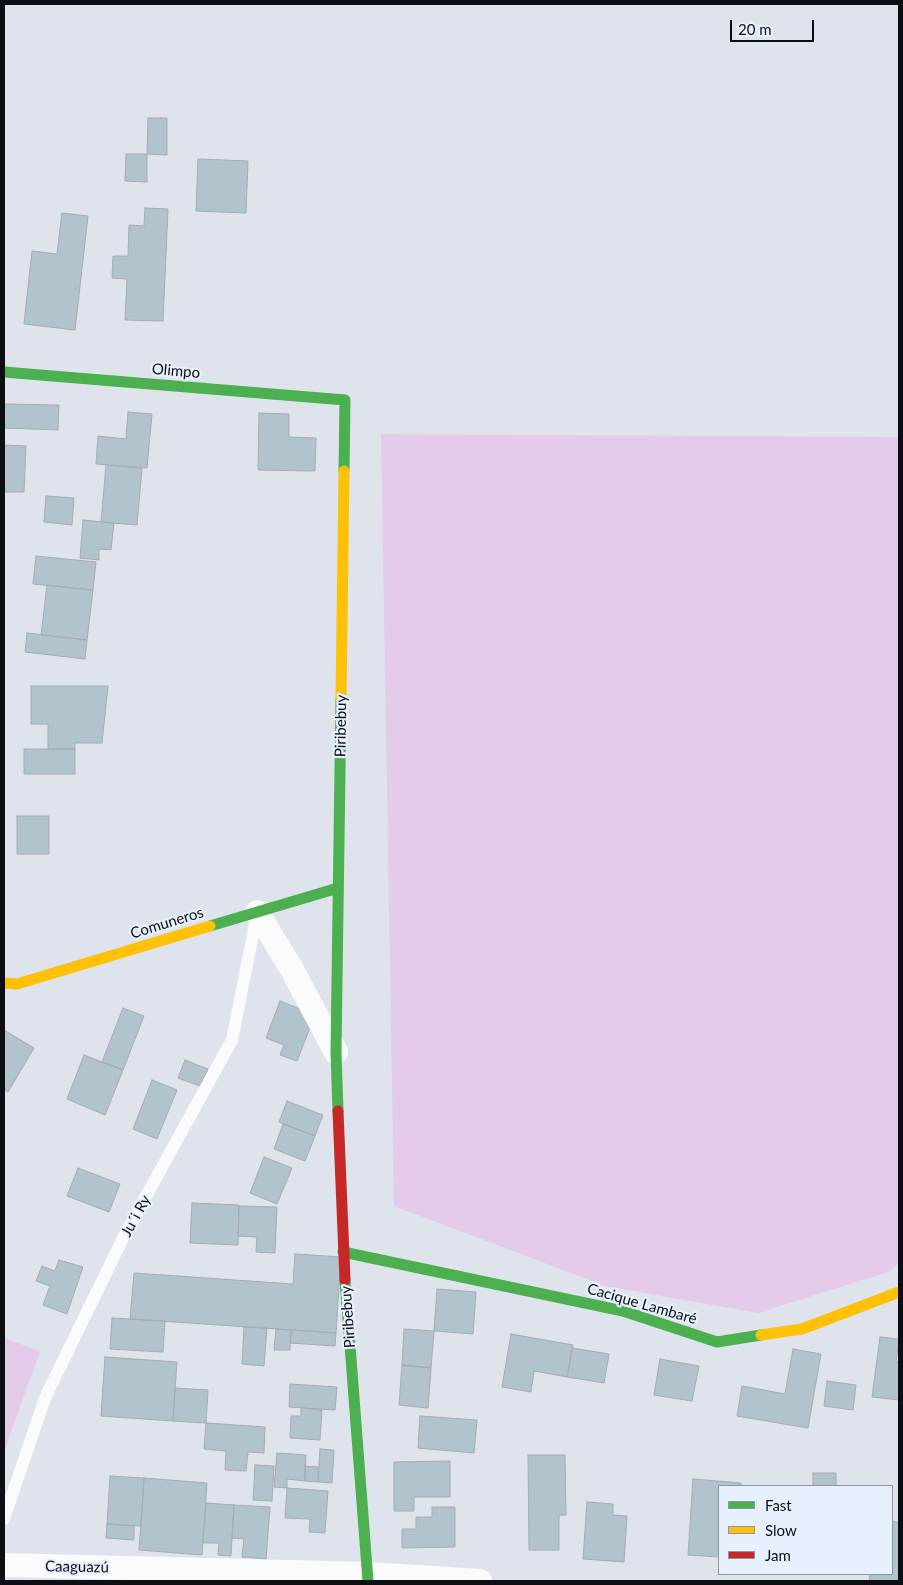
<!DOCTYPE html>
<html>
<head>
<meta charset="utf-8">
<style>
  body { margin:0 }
  #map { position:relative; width:903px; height:1585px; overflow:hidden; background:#dfe4ec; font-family:Lato,sans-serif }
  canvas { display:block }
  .frame { position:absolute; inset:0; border:5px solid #0b0e12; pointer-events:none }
  .legend { position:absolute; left:718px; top:1485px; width:175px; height:90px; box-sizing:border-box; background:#e7f0ff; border:1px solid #8f96a0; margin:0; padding:6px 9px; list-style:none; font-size:15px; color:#0b0e12 }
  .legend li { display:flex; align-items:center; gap:10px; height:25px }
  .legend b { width:25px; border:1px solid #8f96a0 }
  .scale { position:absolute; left:730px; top:20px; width:84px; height:22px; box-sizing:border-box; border:2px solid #0b0e12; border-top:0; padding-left:6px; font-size:15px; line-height:18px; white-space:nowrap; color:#0b0e12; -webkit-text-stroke:4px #e7f0ff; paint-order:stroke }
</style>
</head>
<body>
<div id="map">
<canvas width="903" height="1585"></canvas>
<div class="frame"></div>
<ul class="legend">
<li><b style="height:6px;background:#4caf50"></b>Fast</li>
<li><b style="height:6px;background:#ffc107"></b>Slow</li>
<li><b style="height:6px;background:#c62828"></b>Jam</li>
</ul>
<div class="scale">20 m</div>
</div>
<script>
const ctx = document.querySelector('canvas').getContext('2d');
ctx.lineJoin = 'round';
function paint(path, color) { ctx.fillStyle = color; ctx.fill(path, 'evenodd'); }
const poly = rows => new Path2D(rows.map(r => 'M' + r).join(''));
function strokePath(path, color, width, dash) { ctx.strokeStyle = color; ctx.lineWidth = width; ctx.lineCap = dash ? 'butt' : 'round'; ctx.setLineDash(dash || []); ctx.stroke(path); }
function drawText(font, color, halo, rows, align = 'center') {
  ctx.font = font + ' Lato,sans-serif'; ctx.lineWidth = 4.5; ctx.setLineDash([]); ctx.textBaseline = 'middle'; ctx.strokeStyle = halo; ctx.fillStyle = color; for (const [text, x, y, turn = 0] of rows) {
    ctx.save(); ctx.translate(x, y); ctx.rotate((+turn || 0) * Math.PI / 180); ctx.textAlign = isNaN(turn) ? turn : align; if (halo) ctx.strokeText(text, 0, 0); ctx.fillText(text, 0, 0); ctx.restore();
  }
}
paint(poly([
  [381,434,899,437,899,1263,888,1272,758,1313,605,1286,394,1206],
  [4,1338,40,1351,4,1452]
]), '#e4cbe9');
const building = poly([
  [148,118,167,118,167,155,147,154,148,118],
  [126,154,147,154,147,182,125,181,126,154],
  [198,159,248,161,246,213,196,211,198,159],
  [145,208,168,209,163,321,125,320,127,279,112,278,113,256,128,256,129,225,144,226,145,208],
  [62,213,88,216,75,330,24,324,32,251,57,254,62,213],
  [4,404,59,405,58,430,4,428,4,404],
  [128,412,152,414,147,468,96,464,98,436,126,439,128,412],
  [259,413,289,414,289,437,316,438,315,471,258,470,259,413],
  [4,445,26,446,24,492,4,492,4,445],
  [106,465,142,468,137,525,101,522,106,465],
  [46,496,74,498,72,525,44,522,46,496],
  [83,520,114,523,111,550,99,549,99,560,80,558,83,520],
  [36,556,96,562,93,590,33,584,36,556],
  [47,585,93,590,87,640,41,635,47,585],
  [27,633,87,640,85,659,25,652,27,633],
  [31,686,108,686,102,743,75,743,75,749,48,749,48,724,31,724,31,686],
  [24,749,75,749,75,774,24,774,24,749],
  [17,816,49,816,49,854,17,854,17,816],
  [280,1001,315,1015,297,1061,280,1055,284,1045,266,1038,280,1001],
  [123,1008,144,1016,123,1070,102,1062,123,1008],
  [4,1030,34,1048,8,1092,4,1089,4,1030],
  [84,1055,123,1070,105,1115,67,1099,84,1055],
  [185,1060,208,1069,200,1086,178,1078,185,1060],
  [152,1080,177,1090,157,1139,133,1129,152,1080],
  [287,1101,323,1115,315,1136,279,1122,287,1101],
  [283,1124,315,1136,305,1161,274,1149,283,1124],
  [264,1157,292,1168,277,1204,250,1193,264,1157],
  [78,1168,120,1184,109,1212,67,1196,78,1168],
  [192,1203,239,1205,238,1245,190,1243,192,1203],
  [239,1206,277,1207,275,1253,256,1252,257,1237,238,1236,239,1206],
  [295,1254,341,1257,336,1333,130,1319,134,1273,293,1284,295,1254],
  [59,1260,83,1267,67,1314,43,1305,50,1286,36,1281,42,1266,55,1271,59,1260],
  [437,1289,476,1292,473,1334,434,1331,437,1289],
  [112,1318,165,1321,163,1352,110,1349,112,1318],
  [244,1327,267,1328,264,1366,242,1364,244,1327],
  [276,1329,291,1330,290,1350,274,1350,276,1329],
  [404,1329,434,1331,431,1368,402,1365,404,1329],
  [291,1330,336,1333,335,1346,290,1343,291,1330],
  [511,1334,573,1345,567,1377,534,1371,531,1392,502,1387,511,1334],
  [880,1337,899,1339,896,1362,899,1362,899,1400,872,1397,880,1337],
  [572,1348,609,1354,604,1383,567,1377,572,1348],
  [793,1349,821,1354,808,1428,737,1416,742,1386,785,1394,793,1349],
  [105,1357,177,1362,173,1421,101,1416,105,1357],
  [660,1359,699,1366,692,1401,654,1395,660,1359],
  [402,1365,431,1368,428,1408,399,1405,402,1365],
  [827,1381,856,1385,853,1410,824,1406,827,1381],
  [290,1384,337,1387,335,1410,289,1407,290,1384],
  [175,1388,208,1390,206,1423,173,1421,175,1388],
  [301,1408,322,1410,320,1440,290,1438,291,1416,301,1416,301,1408],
  [420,1416,477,1420,474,1453,418,1448,420,1416],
  [206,1423,265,1427,264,1453,248,1452,246,1471,225,1470,226,1451,204,1449,206,1423],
  [320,1449,334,1450,332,1483,318,1482,320,1449],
  [277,1453,306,1455,305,1481,287,1479,287,1488,274,1487,277,1453],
  [528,1455,565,1455,566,1515,559,1515,559,1550,529,1550,528,1455],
  [450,1461,450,1497,414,1497,414,1511,394,1511,394,1462,450,1461],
  [255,1465,274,1466,272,1501,253,1500,255,1465],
  [305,1466,318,1467,318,1482,305,1481,305,1466],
  [813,1473,836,1473,836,1486,813,1486,813,1473],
  [110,1476,144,1478,141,1526,107,1524,110,1476],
  [144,1478,207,1483,202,1555,139,1550,144,1478],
  [693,1479,741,1483,741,1486,719,1486,719,1557,688,1555,693,1479],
  [287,1488,328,1491,325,1533,309,1532,310,1519,285,1518,287,1488],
  [587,1502,613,1504,613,1515,627,1516,624,1562,583,1559,587,1502],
  [206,1503,234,1505,231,1556,218,1555,219,1543,203,1543,206,1503],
  [234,1505,270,1507,266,1559,242,1557,244,1539,232,1538,234,1505],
  [432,1507,455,1507,455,1547,402,1548,402,1529,416,1529,416,1517,432,1517,432,1507],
  [892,1521,899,1523,899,1581,869,1581,870,1574,892,1574,892,1521],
  [107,1524,134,1526,134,1540,106,1538,107,1524]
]);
paint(building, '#b1c4ce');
strokePath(building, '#a6abb1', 1);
strokePath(poly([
  [4,1519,45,1398,123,1238,232,1040,257,914]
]), '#fafbfc', 12);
strokePath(poly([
  [257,912,291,968,336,1052],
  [4,1565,368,1574,480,1581]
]), '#fafbfc', 24);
strokePath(poly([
  [4,372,345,400,344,471],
  [210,926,338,888],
  [338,1111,336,1052,341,699],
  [343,1252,623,1311,717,1342,761,1335],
  [345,1280,368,1581]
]), '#4caf50', 11);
strokePath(poly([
  [341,699,344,471],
  [4,983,17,984,210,926],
  [761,1335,802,1329,899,1292]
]), '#ffc107', 11);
strokePath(poly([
  [338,1111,345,1280]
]), '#c62828', 11);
drawText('15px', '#0b0e12', '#e7f0ff', [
  ["Olimpo",176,371,5],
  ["Piribebuy",341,726,-89],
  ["Comuneros",167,923,-17],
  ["Ju´i Ry",136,1216,-61],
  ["Cacique Lambaré",642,1304,16],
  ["Piribebuy",348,1317,-94],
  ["Caaguazú",77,1567,1]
]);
</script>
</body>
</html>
